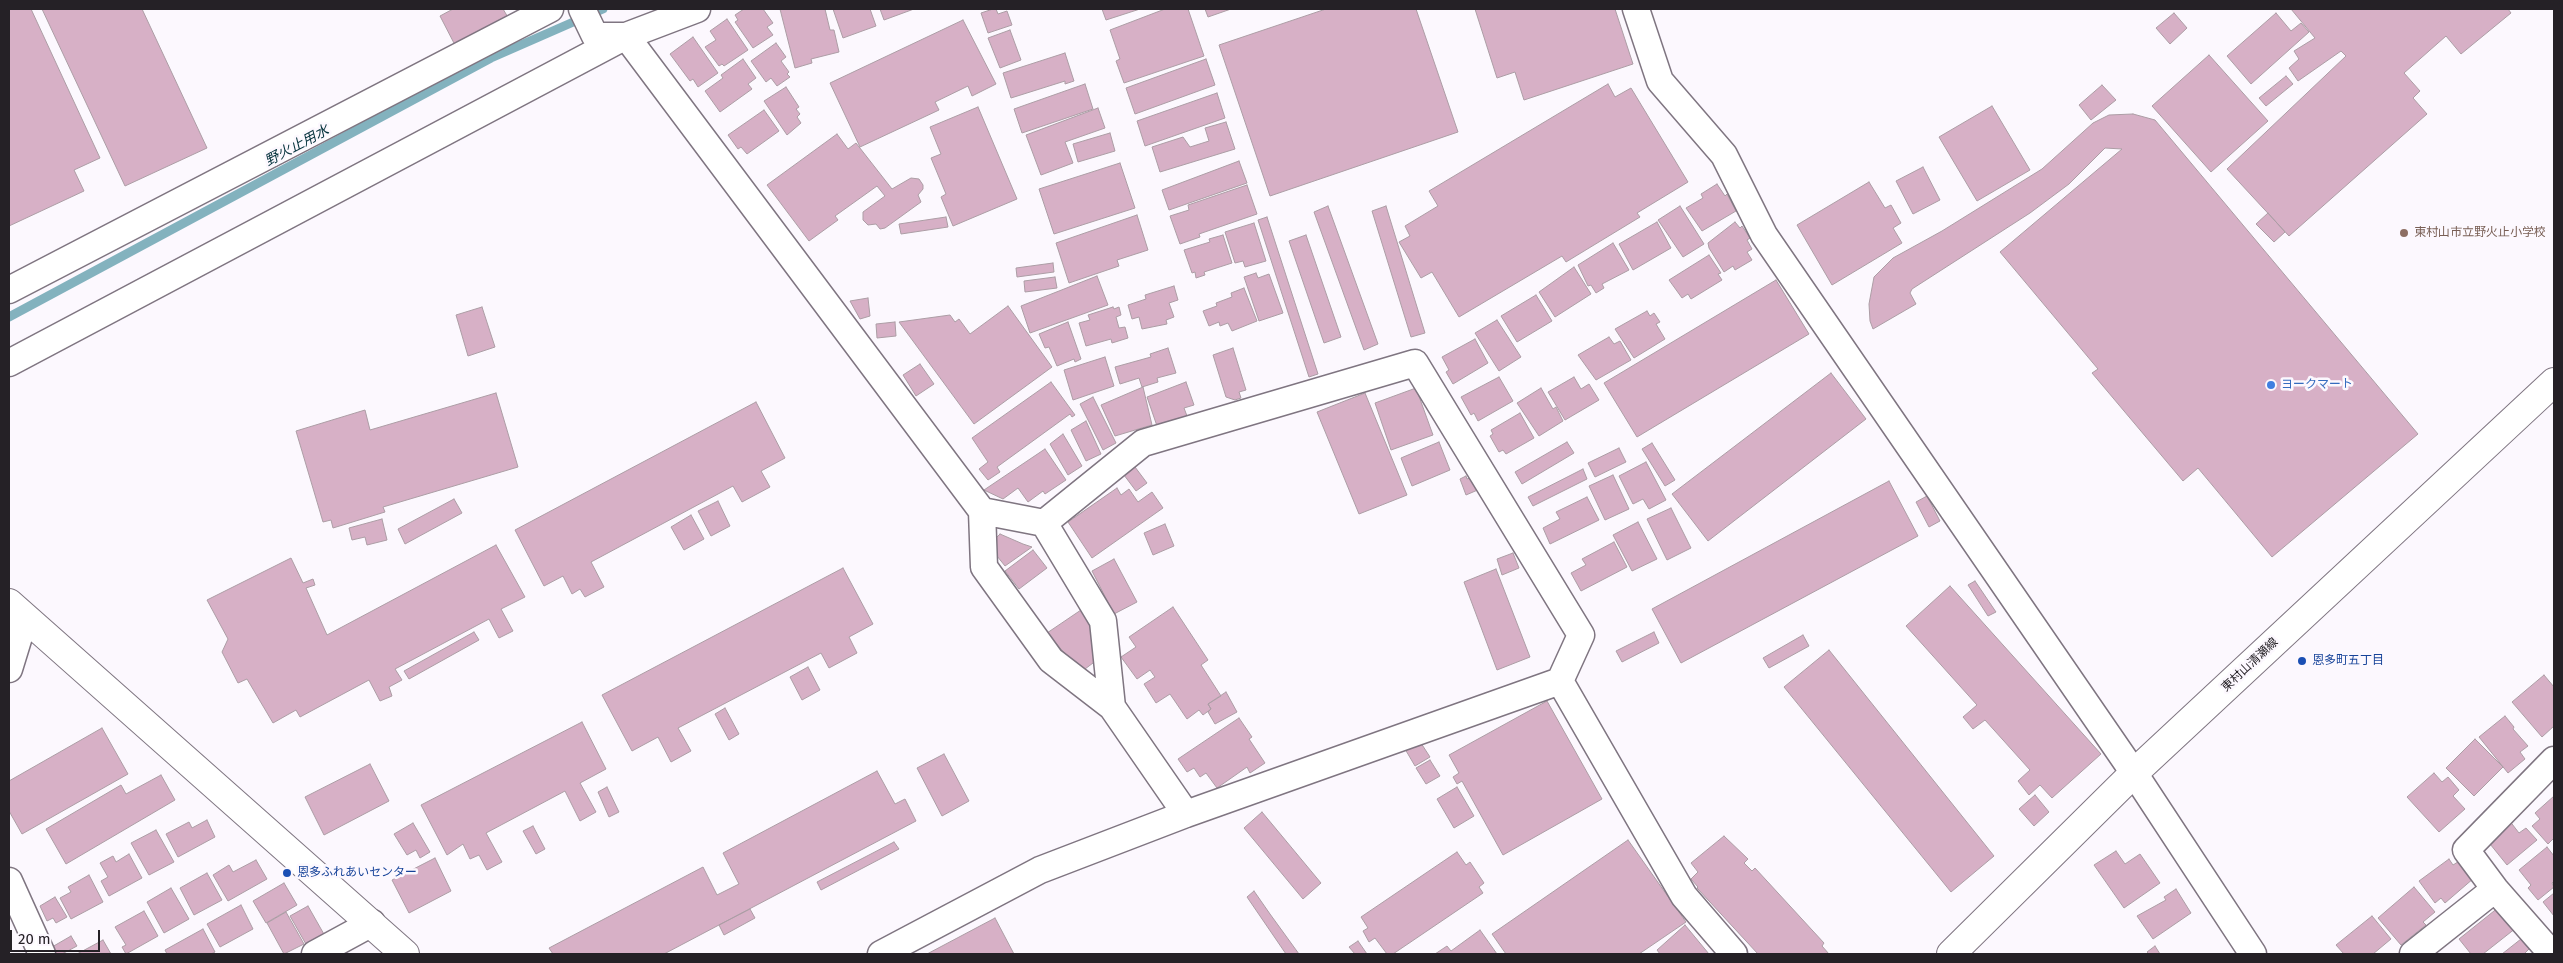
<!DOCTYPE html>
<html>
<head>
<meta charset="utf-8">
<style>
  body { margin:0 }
  #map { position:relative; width:2563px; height:963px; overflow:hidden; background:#fcf8fe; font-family:"Fira Sans",sans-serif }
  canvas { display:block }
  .frame { position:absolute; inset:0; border:10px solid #252126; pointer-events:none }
  .scale { position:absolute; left:10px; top:930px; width:90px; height:22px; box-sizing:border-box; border:2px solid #252126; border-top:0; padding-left:6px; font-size:15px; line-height:18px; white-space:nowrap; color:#252126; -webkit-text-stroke:4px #fcf8fe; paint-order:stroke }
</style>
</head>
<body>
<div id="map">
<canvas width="2563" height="963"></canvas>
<div class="frame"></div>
<div class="scale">20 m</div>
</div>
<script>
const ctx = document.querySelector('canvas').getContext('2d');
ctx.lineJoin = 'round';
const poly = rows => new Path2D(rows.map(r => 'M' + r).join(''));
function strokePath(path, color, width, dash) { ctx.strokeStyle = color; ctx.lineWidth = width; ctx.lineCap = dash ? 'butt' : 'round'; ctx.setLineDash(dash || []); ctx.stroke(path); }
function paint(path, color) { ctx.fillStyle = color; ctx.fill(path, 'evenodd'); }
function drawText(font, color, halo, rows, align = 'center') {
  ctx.font = font + ' "Fira Sans","Noto Sans JP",sans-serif'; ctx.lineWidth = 5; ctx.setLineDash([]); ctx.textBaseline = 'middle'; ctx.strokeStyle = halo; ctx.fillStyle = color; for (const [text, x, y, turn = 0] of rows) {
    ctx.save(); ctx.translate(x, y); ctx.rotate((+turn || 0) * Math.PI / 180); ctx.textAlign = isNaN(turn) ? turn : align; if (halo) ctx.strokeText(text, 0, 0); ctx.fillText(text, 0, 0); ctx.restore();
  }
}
strokePath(poly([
  [9,317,491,58,603,9]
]), '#83b2be', 9);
const building = poly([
  [9,9,31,9,100,158,74,170,84,191,9,226,9,9],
  [42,9,142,9,207,148,125,186,42,9],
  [453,9,503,9,509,19,456,47,440,16,453,9],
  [744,9,763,9,773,23,767,27,773,35,753,48,735,22,738,20,735,15,744,9],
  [780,9,825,9,830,30,834,30,839,52,811,59,812,63,795,68,780,9],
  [833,9,870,9,876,26,843,38,833,9],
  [880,9,914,9,884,20,880,9],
  [993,9,996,9,998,14,1007,11,1012,25,988,33,981,13,993,9],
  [1102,9,1140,9,1106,20,1102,9],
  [1165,9,1188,9,1204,56,1124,83,1116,61,1120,59,1110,30,1165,9],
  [1205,9,1231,9,1208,17,1205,9],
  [1326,9,1416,9,1458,132,1270,196,1219,45,1326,9],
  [1475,9,1615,9,1633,64,1524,100,1515,72,1497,78,1475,9],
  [2291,9,2508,9,2511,13,2461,54,2446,36,2404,73,2420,91,2413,98,2427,114,2289,236,2227,169,2346,56,2341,51,2298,81,2289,68,2299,59,2294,51,2315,38,2291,9],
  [2174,13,2187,28,2170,44,2156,28,2174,13],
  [2276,13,2291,31,2301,23,2309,32,2251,84,2227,56,2276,13],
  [727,19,748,50,724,66,722,64,719,66,705,47,716,40,710,31,727,19],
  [963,20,996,84,972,96,968,86,935,102,939,110,860,147,830,83,963,20],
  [1010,30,1021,60,1000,68,988,38,1010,30],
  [693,37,718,73,698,87,693,79,690,81,670,54,693,37],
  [776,43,786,57,781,61,789,72,787,74,790,77,777,86,771,78,766,82,751,61,776,43],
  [1065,53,1074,81,1065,84,1065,81,1011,98,1003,73,1065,53],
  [2209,55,2268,121,2211,172,2152,106,2209,55],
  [743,59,756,78,748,84,752,89,720,112,705,91,723,78,721,75,743,59],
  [1206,59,1215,85,1135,114,1126,88,1206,59],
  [2286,76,2293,84,2266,106,2259,98,2286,76],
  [1085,84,1093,109,1022,133,1014,109,1085,84],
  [1608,84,1615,97,1631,88,1688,182,1637,213,1640,217,1566,262,1562,256,1459,317,1432,272,1421,278,1399,242,1410,236,1405,226,1438,206,1429,191,1608,84],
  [2102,85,2116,100,2091,120,2079,105,2102,85],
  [786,87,799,107,796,109,800,114,797,117,801,123,787,135,764,101,786,87],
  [1217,93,1225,118,1145,146,1137,121,1217,93],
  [1992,106,2030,170,1977,201,1939,137,1992,106],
  [978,107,1017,199,953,226,941,197,946,194,931,158,941,154,930,127,978,107],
  [1098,108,1105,128,1065,142,1073,163,1041,175,1026,135,1098,108],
  [764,110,779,131,747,154,741,147,738,149,728,135,764,110],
  [2133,114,2155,120,2418,434,2272,557,2198,468,2183,481,2092,373,2098,369,2000,252,2122,149,2105,148,2069,184,2030,213,1912,289,1910,293,1916,304,1873,329,1870,321,1869,304,1874,277,1893,258,1942,231,2042,169,2093,123,2109,115,2133,114],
  [1226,122,1235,149,1160,172,1152,147,1183,137,1190,147,1209,141,1205,128,1226,122],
  [1110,133,1115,151,1078,162,1073,144,1110,133],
  [837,134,848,149,856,143,892,189,911,178,919,179,923,185,923,189,918,195,921,202,885,228,880,229,876,224,868,225,863,220,863,212,885,196,877,186,835,216,838,220,809,241,767,185,837,134],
  [1239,161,1247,183,1169,210,1162,190,1239,161],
  [1120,163,1135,208,1054,234,1039,189,1120,163],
  [1923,167,1940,200,1913,214,1896,181,1923,167],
  [1869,182,1885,208,1891,205,1901,223,1893,228,1902,243,1832,285,1797,225,1869,182],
  [1717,184,1725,196,1727,194,1736,211,1702,231,1686,208,1703,198,1701,194,1717,184],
  [1247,185,1257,214,1199,234,1200,237,1180,244,1170,216,1189,210,1188,205,1247,185],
  [1328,206,1378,344,1364,350,1314,212,1328,206],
  [1386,206,1425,333,1411,337,1372,211,1386,206],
  [1680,206,1704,244,1683,257,1658,220,1680,206],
  [2268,213,2285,232,2274,242,2256,224,2268,213],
  [1137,215,1148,250,1117,260,1119,266,1069,283,1056,243,1137,215],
  [946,217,948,227,901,234,899,224,946,217],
  [1267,217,1318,374,1309,377,1258,220,1267,217],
  [1657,222,1671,248,1633,270,1619,244,1657,222],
  [1735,222,1740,228,1742,226,1750,238,1747,240,1752,249,1747,252,1752,260,1735,270,1733,266,1724,272,1709,248,1708,243,1735,222],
  [1254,223,1266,261,1245,267,1243,261,1235,263,1225,232,1254,223],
  [1223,235,1232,263,1204,272,1205,275,1196,278,1195,272,1192,273,1184,250,1210,242,1209,239,1223,235],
  [1306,235,1341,337,1324,343,1289,241,1306,235],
  [1613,243,1629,270,1602,284,1604,288,1596,293,1591,285,1588,286,1578,265,1613,243],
  [1709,255,1721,273,1718,274,1722,280,1691,299,1688,294,1682,298,1669,280,1709,255],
  [1053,263,1054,272,1017,277,1016,268,1053,263],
  [1574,267,1591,294,1555,317,1539,292,1574,267],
  [1256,273,1258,278,1269,274,1283,313,1259,321,1244,277,1256,273],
  [1097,276,1108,305,1030,333,1021,306,1097,276],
  [1055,277,1057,288,1025,292,1024,281,1055,277],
  [1776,280,1809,334,1637,437,1604,383,1776,280],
  [1174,286,1178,300,1169,303,1174,317,1166,320,1167,324,1142,329,1139,317,1132,319,1128,305,1146,299,1145,295,1174,286],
  [1244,288,1257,321,1232,331,1228,323,1220,326,1219,322,1209,326,1203,311,1217,306,1216,303,1232,297,1231,293,1244,288],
  [1536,295,1552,321,1517,342,1501,316,1536,295],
  [868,298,870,316,860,319,850,301,868,298],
  [1008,306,1052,367,974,424,899,322,950,315,955,322,959,319,970,334,1008,306],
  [482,307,495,347,468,356,456,315,482,307],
  [1113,307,1114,309,1119,307,1121,315,1116,317,1119,328,1125,327,1128,338,1112,343,1111,339,1086,346,1079,323,1090,320,1088,315,1113,307],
  [1647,311,1650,316,1654,313,1660,322,1656,324,1665,339,1634,358,1615,329,1647,311],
  [1497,320,1521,357,1499,371,1475,333,1497,320],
  [895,322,896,336,877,338,876,324,895,322],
  [1068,322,1081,359,1075,362,1074,359,1057,366,1049,347,1045,348,1039,334,1068,322],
  [1609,337,1614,344,1620,341,1631,360,1596,380,1578,355,1609,337],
  [1475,339,1488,363,1453,384,1446,372,1449,370,1442,357,1475,339],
  [1168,348,1176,373,1157,378,1158,382,1142,387,1139,378,1120,384,1115,367,1151,357,1150,354,1168,348],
  [1233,348,1246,390,1239,392,1241,398,1235,400,1226,397,1213,355,1233,348],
  [1105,357,1114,386,1073,400,1064,370,1105,357],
  [920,364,934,384,916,396,903,375,920,364],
  [1831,373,1866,419,1708,541,1672,494,1831,373],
  [1499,377,1513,401,1478,421,1474,413,1471,415,1461,397,1499,377],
  [1574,377,1581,389,1589,384,1599,400,1565,420,1548,392,1574,377],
  [1051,382,1075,415,1072,417,1070,414,997,467,1000,472,988,480,979,469,988,462,972,438,1051,382],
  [1186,382,1194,405,1184,408,1187,416,1157,426,1147,397,1186,382],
  [1143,387,1152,425,1115,436,1101,405,1143,387],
  [1416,388,1433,435,1391,450,1375,403,1416,388],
  [1541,388,1553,409,1556,407,1563,421,1539,436,1517,403,1541,388],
  [496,393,518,467,383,507,385,512,333,528,331,520,323,522,296,431,365,410,370,430,496,393],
  [1365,393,1407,495,1359,514,1317,412,1365,393],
  [1093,397,1116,443,1103,450,1080,404,1093,397],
  [756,402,785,458,761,471,770,487,742,502,733,486,591,562,604,587,585,597,580,589,572,594,563,576,544,586,515,530,756,402],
  [1520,413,1534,438,1506,454,1503,450,1499,452,1490,436,1493,434,1491,430,1520,413],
  [1086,421,1101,454,1086,461,1071,430,1086,421],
  [1063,434,1082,466,1068,475,1050,444,1063,434],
  [1439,442,1450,470,1412,486,1401,458,1439,442],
  [1567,442,1574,453,1522,484,1515,472,1567,442],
  [1652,443,1675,480,1665,486,1642,449,1652,443],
  [1619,448,1626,462,1595,477,1588,463,1619,448],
  [1045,449,1066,480,1045,494,1043,491,1028,502,1018,488,1003,499,984,490,1045,449],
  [1646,462,1666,500,1649,509,1643,499,1633,504,1619,476,1646,462],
  [1135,467,1147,483,1136,491,1124,475,1135,467],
  [1583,469,1587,479,1533,506,1528,497,1583,469],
  [1613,475,1629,509,1605,520,1589,486,1613,475],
  [1466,476,1467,479,1475,476,1480,489,1466,495,1460,479,1466,476],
  [1889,481,1918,536,1681,663,1652,609,1889,481],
  [1117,488,1121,495,1129,489,1138,502,1152,492,1163,508,1092,558,1068,522,1117,488],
  [1927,496,1940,521,1929,527,1916,502,1927,496],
  [1587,497,1599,520,1550,544,1543,528,1560,519,1556,512,1587,497],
  [454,499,462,513,405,544,398,529,454,499],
  [718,501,730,526,711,536,698,511,718,501],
  [1671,508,1691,548,1667,560,1647,519,1671,508],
  [691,515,704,539,684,550,671,527,691,515],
  [382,519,387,540,367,545,365,537,352,540,349,528,382,519],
  [1638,522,1657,559,1632,571,1613,535,1638,522],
  [1165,524,1174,546,1153,555,1144,533,1165,524],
  [1000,534,1023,544,1032,547,1005,566,997,556,992,542,1000,534],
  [1614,542,1627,567,1581,591,1571,573,1586,565,1582,559,1614,542],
  [496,545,525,597,501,609,513,631,499,638,489,619,395,669,402,680,389,687,392,696,380,701,369,680,300,717,296,710,273,723,247,679,238,683,222,652,228,639,207,600,291,558,303,583,313,579,315,585,306,588,327,635,496,545],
  [1033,550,1047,568,1019,589,1005,571,1033,550],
  [1513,553,1519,568,1502,575,1497,559,1513,553],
  [1114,559,1137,602,1114,614,1092,571,1114,559],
  [843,568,873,624,849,637,857,653,829,668,821,653,678,728,691,751,671,762,658,737,632,751,602,695,843,568],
  [1496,569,1530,657,1497,670,1464,582,1496,569],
  [1975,581,1996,612,1988,616,1968,585,1975,581],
  [1950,586,2101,754,2052,798,2040,785,2029,795,2018,781,2030,770,1985,720,1973,729,1963,717,1977,705,1906,626,1950,586],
  [1173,607,1208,660,1201,665,1221,696,1208,704,1211,709,1203,715,1199,710,1187,719,1170,694,1156,703,1144,684,1155,677,1150,670,1137,679,1121,657,1136,647,1129,637,1173,607],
  [1081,610,1095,631,1097,660,1081,672,1047,633,1081,610],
  [474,632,479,640,409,679,404,671,474,632],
  [1654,632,1659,643,1622,662,1616,651,1654,632],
  [1803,635,1809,646,1769,668,1763,658,1803,635],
  [1829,650,1994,856,1951,892,1784,687,1829,650],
  [808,667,820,690,802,700,790,677,808,667],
  [2544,675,2554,687,2554,726,2542,737,2512,702,2544,675],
  [1226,692,1237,712,1215,724,1208,712,1211,709,1208,704,1226,692],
  [1547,701,1602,799,1503,855,1462,781,1457,784,1453,777,1459,773,1449,755,1547,701],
  [725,708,739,734,729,740,715,714,725,708],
  [2505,716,2514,727,2513,729,2528,746,2520,752,2525,759,2508,773,2479,737,2505,716],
  [1239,718,1252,737,1249,739,1265,763,1250,773,1247,767,1217,788,1206,773,1200,777,1194,768,1187,772,1178,759,1239,718],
  [582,722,606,769,580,783,596,812,580,821,565,791,486,833,502,862,487,870,479,855,470,859,463,844,447,855,421,805,582,722],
  [102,728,128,774,22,834,9,811,9,781,102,728],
  [2475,739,2503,767,2474,796,2446,768,2475,739],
  [1419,740,1430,757,1415,766,1405,749,1419,740],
  [944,754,969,801,942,816,917,768,944,754],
  [1430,760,1440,776,1426,784,1416,768,1430,760],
  [370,764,389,801,324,835,305,797,370,764],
  [877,771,895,804,905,799,916,821,664,954,553,954,549,948,703,867,717,895,739,884,723,853,877,771],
  [2434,773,2442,782,2448,777,2459,790,2453,796,2465,809,2439,832,2407,797,2434,773],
  [161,775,175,800,66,864,46,829,121,785,126,794,161,775],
  [607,787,619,812,609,817,598,792,607,787],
  [1457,787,1474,816,1454,828,1437,799,1457,787],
  [2035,795,2049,812,2034,826,2019,809,2035,795],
  [2554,796,2554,838,2548,844,2532,826,2540,819,2535,813,2554,796],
  [1262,812,1321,883,1303,899,1244,828,1262,812],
  [207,820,215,837,178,857,166,834,189,822,192,828,207,820],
  [2509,820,2519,833,2526,828,2537,840,2507,865,2486,839,2509,820],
  [413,823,430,852,420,858,416,850,407,855,394,834,413,823],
  [533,826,545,849,536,854,523,831,533,826],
  [156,830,174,862,149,875,131,843,156,830],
  [1724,836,1748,859,1744,863,1752,871,1755,868,1824,943,1822,946,1829,954,1758,954,1697,888,1698,887,1691,879,1698,872,1691,863,1724,836],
  [1628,840,1686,922,1639,954,1506,954,1492,934,1628,840],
  [894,842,899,849,821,890,817,882,894,842],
  [2547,847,2554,856,2554,881,2552,883,2554,887,2538,900,2528,888,2531,885,2519,870,2547,847],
  [2116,851,2125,864,2140,854,2160,883,2124,908,2094,865,2116,851],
  [1457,852,1466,865,1470,862,1484,883,1479,887,1483,893,1393,954,1387,954,1375,938,1369,942,1363,931,1368,928,1361,917,1457,852],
  [129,854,142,878,109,896,101,881,108,877,100,863,113,856,116,862,129,854],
  [435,858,451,891,409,913,392,880,435,858],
  [2449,859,2453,865,2461,860,2474,878,2445,903,2441,898,2435,903,2419,881,2449,859],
  [256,860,267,879,228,901,213,875,229,865,233,872,256,860],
  [207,873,222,900,194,915,180,888,207,873],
  [89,875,103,902,71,919,60,898,71,892,68,887,89,875],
  [284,883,297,905,266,923,253,901,284,883],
  [2414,887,2435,912,2423,922,2426,925,2401,945,2378,918,2414,887],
  [171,888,189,919,164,933,147,902,171,888],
  [2176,889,2191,913,2153,939,2137,916,2166,900,2164,897,2176,889],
  [1254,891,1270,914,1299,954,1286,954,1247,897,1254,891],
  [2554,893,2554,916,2543,902,2554,893],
  [55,897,67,917,56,923,53,918,47,921,40,906,55,897],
  [241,905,253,929,220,947,207,924,241,905],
  [308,906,325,936,307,946,290,916,308,906],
  [2499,907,2516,928,2483,954,2471,954,2459,939,2499,907],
  [750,909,755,918,724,935,719,925,750,909],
  [144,911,158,936,126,954,122,947,126,945,115,927,144,911],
  [286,912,304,944,284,954,267,923,286,912],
  [2372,916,2391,939,2373,954,2344,954,2336,945,2372,916],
  [995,918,1014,954,927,954,995,918],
  [1685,925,1709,954,1660,954,1657,950,1685,925],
  [203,929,215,952,211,954,167,954,165,950,203,929],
  [1480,930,1497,954,1435,954,1447,946,1451,951,1480,930],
  [71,936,77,946,62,954,56,954,52,947,71,936],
  [2521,939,2529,949,2524,954,2502,954,2521,939],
  [103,940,111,954,77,954,103,940],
  [1358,941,1367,954,1355,954,1349,947,1358,941],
  [2155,946,2160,954,2149,954,2147,952,2155,946]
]);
paint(building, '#d7b0c6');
strokePath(building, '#ac9da5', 1);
const street = poly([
  [582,9,595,36,626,36,982,511,1044,523,1103,621,1112,707,1186,814],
  [1636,9,1660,81,1724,155,1764,235,2134,773,2253,954],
  [9,290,550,9],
  [9,363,626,36,697,9],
  [982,511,984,567,1051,660,1112,707],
  [1044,523,1143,443,1415,363,1581,635,1560,681],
  [9,669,25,617],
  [9,881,42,954],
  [315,954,372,923],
  [881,954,1040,870,1186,814,1560,681,1684,896,1734,954],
  [2413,954,2495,889],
  [2552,954,2495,889,2466,850,2554,760]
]);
const secondary = poly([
  [9,603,405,954],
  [1951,954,2134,773,2554,382]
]);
strokePath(street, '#7f7581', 29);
strokePath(secondary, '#7f7581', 30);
strokePath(street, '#fff', 26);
strokePath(secondary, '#fff', 28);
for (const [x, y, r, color] of [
  [2404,233,5,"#8d6e63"],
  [2271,385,5,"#3f7fe0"],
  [2302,661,5,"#1a4fb4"],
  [287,873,5,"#1a4fb4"]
]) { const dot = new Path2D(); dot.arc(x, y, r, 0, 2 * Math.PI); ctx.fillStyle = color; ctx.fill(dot); strokePath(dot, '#fcf8fe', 2); }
drawText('12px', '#785e54', '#fcf8fe', [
  ["東村山市立野火止小学校",2414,233]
], 'left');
drawText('12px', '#366cbe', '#fcf8fe', [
  ["ヨークマート",2281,385]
], 'left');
drawText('12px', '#164399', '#fcf8fe', [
  ["恩多町五丁目",2312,661],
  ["恩多ふれあいセンター",297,873]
], 'left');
drawText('12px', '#252126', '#fcf8fe', [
  ["東村山清瀬線",2250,665,-43]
]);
drawText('italic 14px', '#002f39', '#fcf8fe', [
  ["野火止用水",297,146,-28]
]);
</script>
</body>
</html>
